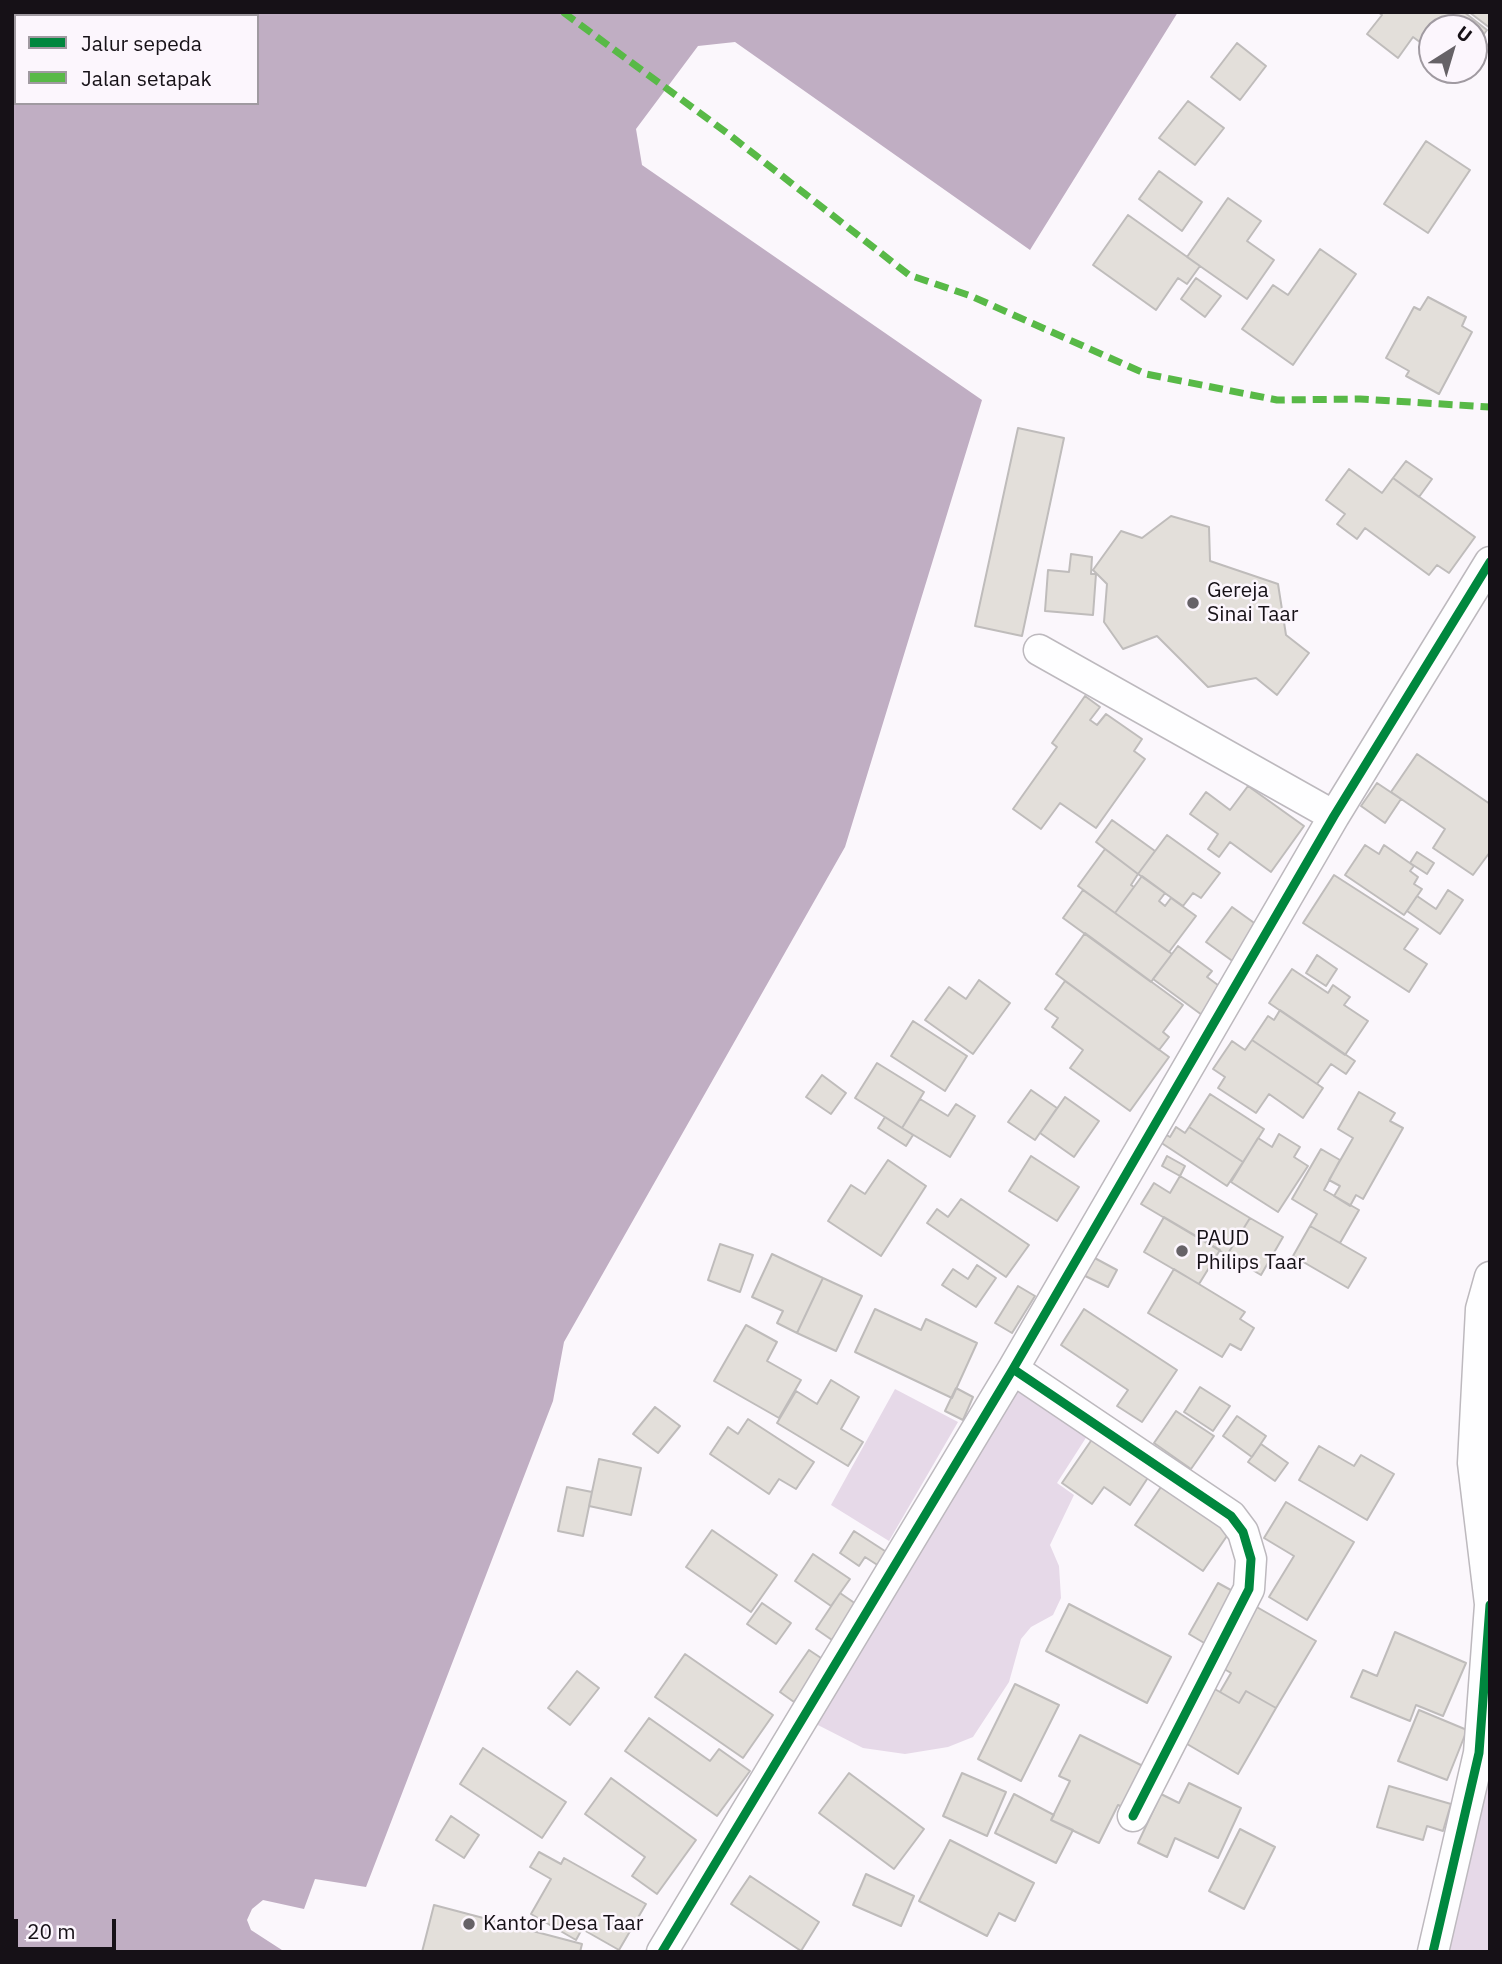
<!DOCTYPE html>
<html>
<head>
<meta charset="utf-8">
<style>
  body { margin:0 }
  #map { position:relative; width:1502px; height:1964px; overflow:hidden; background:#fbf7fc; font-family:"IBM Plex Sans",sans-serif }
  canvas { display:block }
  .frame { position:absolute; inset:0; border:14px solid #161117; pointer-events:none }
  .legend { position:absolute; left:14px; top:14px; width:245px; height:91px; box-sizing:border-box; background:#fcf6fd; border:2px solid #a09aa1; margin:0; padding:9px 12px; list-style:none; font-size:21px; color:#161117 }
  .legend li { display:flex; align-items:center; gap:14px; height:35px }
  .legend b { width:35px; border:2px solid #a09aa1 }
  .north { position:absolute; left:1418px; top:14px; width:70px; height:70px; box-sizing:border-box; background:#fcf6fd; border:2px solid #a09aa1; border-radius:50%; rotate:37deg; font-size:19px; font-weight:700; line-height:28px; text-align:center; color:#161117 }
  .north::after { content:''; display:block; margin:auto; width:24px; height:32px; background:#666267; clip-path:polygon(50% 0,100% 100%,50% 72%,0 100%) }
  .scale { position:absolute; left:14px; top:1919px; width:102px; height:32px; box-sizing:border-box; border:4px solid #161117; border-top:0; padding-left:9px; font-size:21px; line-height:24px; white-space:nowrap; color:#161117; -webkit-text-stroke:5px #fcf6fd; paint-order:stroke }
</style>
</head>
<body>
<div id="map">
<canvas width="1502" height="1964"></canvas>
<div class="frame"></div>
<ul class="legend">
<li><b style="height:9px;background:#00873e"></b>Jalur sepeda</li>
<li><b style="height:9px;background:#58b947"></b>Jalan setapak</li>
</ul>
<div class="north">U</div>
<div class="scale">20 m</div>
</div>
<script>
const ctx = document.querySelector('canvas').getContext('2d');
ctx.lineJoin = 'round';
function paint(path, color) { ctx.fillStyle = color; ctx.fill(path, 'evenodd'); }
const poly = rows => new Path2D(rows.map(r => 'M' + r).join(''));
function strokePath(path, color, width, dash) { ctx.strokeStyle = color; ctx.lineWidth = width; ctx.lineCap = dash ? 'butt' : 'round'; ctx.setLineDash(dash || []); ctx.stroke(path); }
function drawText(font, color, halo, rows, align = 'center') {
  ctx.font = font + ' "IBM Plex Sans",sans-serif'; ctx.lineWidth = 5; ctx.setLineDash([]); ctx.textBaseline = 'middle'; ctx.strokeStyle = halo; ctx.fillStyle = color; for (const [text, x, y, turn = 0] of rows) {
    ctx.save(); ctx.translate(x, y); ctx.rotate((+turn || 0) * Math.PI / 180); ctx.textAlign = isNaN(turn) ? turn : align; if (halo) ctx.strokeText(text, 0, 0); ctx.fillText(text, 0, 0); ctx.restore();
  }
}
paint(poly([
  [1016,1387,1089,1433,1057,1483,1074,1495,1050,1545,1059,1566,1061,1598,1053,1615,1031,1627,1021,1639,1009,1682,973,1737,948,1747,905,1754,863,1748,812,1722],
  [895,1389,958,1422,889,1541,831,1505],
  [1490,1752,1490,1952,1444,1952]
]), '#e6d9e8');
paint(poly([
  [12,12,1178,12,1030,250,735,42,698,46,636,129,642,165,982,400,845,847,564,1342,553,1401,366,1887,315,1879,304,1909,263,1900,252,1909,247,1920,251,1930,285,1952,12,1952],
  [16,16,257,16,257,103,16,103]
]), '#c0aec3');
const building = poly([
  [1378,12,1464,12,1487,30,1481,38,1490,48,1477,66,1474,63,1474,28,1432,28,1432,51,1413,37,1398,58,1367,34,1382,15,1378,12],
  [1469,12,1490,12,1490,28,1469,12],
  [1237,43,1266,66,1240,100,1211,77,1237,43],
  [1188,101,1224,128,1195,165,1159,138,1188,101],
  [1426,141,1470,170,1428,233,1384,204,1426,141],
  [1159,171,1202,202,1182,231,1139,199,1159,171],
  [1228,198,1261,221,1247,241,1274,260,1247,299,1187,257,1228,198],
  [1128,215,1200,266,1187,284,1178,278,1156,310,1093,265,1128,215],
  [1320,249,1356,274,1293,365,1242,329,1273,285,1288,295,1320,249],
  [1196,278,1221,296,1205,317,1181,299,1196,278],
  [1428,297,1466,317,1462,326,1472,332,1439,394,1406,376,1409,371,1386,358,1414,307,1420,310,1428,297],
  [1018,428,1064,438,1022,636,975,626,1018,428],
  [1406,461,1432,479,1419,497,1393,478,1406,461],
  [1349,469,1382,493,1393,478,1475,537,1449,573,1437,565,1429,575,1365,528,1357,539,1337,524,1345,514,1326,500,1349,469],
  [1171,516,1209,527,1210,561,1278,584,1286,635,1309,653,1277,695,1256,678,1208,687,1157,636,1123,649,1104,622,1107,584,1093,570,1121,531,1142,538,1171,516],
  [1071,554,1092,557,1091,574,1096,574,1093,615,1045,611,1048,570,1069,572,1071,554],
  [1085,696,1100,707,1090,720,1097,725,1106,714,1142,739,1134,751,1145,759,1096,828,1060,803,1041,829,1013,809,1057,747,1052,743,1085,696],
  [1417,754,1490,804,1490,852,1473,875,1433,848,1445,829,1391,792,1417,754],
  [1377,783,1401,799,1385,823,1361,806,1377,783],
  [1248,786,1304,826,1271,872,1230,842,1219,857,1208,849,1218,834,1190,814,1206,792,1230,810,1248,786],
  [1112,820,1155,851,1138,874,1096,842,1112,820],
  [1167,835,1220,873,1201,898,1193,893,1183,906,1138,874,1167,835],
  [1365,845,1379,854,1384,845,1414,866,1410,871,1418,877,1414,884,1422,889,1404,915,1345,875,1365,845],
  [1105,849,1138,874,1131,885,1134,887,1115,913,1078,886,1105,849],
  [1417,852,1434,863,1427,874,1410,863,1417,852],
  [1334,875,1418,929,1404,949,1427,964,1409,992,1303,923,1334,875],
  [1142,876,1165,893,1159,901,1165,906,1171,898,1196,916,1169,952,1115,913,1142,876],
  [1083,890,1172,954,1151,982,1063,918,1083,890],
  [1448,890,1463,900,1440,934,1407,911,1417,896,1436,909,1448,890],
  [1232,907,1264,930,1238,965,1206,942,1232,907],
  [1085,933,1183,1005,1163,1032,1169,1037,1159,1050,1056,974,1085,933],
  [1178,946,1212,971,1207,977,1222,988,1202,1015,1153,979,1178,946],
  [1317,955,1337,969,1326,986,1306,973,1317,955],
  [1292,969,1328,993,1333,985,1350,997,1344,1005,1368,1021,1345,1055,1269,1003,1292,969],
  [979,980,1010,1003,973,1054,925,1020,949,987,966,999,979,980],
  [1065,981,1169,1057,1130,1111,1070,1068,1083,1050,1052,1027,1058,1018,1045,1009,1065,981],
  [1280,1010,1355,1061,1346,1074,1331,1064,1317,1084,1252,1040,1268,1016,1274,1020,1280,1010],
  [913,1021,967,1056,945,1091,891,1056,913,1021],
  [1252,1040,1323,1088,1303,1118,1269,1094,1256,1113,1218,1088,1225,1077,1213,1069,1232,1041,1245,1050,1252,1040],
  [877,1063,924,1092,902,1128,855,1098,877,1063],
  [822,1075,846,1093,831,1114,806,1097,822,1075],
  [1031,1090,1057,1108,1035,1140,1008,1122,1031,1090],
  [1359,1092,1395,1113,1390,1121,1403,1128,1363,1199,1356,1195,1350,1206,1334,1196,1340,1186,1329,1180,1353,1138,1338,1129,1359,1092],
  [1210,1094,1264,1129,1243,1162,1189,1127,1210,1094],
  [1065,1097,1099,1121,1074,1157,1040,1133,1065,1097],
  [920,1099,948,1116,956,1104,975,1116,950,1157,902,1128,920,1099],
  [885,1117,913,1135,906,1146,878,1128,885,1117],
  [1176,1127,1185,1133,1189,1127,1243,1162,1227,1186,1160,1142,1165,1134,1170,1137,1176,1127],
  [1279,1134,1300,1147,1294,1157,1308,1166,1278,1212,1231,1182,1258,1138,1272,1147,1279,1134],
  [1321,1149,1340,1160,1324,1190,1359,1210,1340,1243,1310,1226,1317,1214,1292,1199,1321,1149],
  [1031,1156,1079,1187,1057,1221,1009,1191,1031,1156],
  [1167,1156,1185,1166,1180,1176,1162,1166,1167,1156],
  [888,1160,926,1186,881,1256,828,1221,851,1185,865,1194,888,1160],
  [1180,1176,1250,1218,1227,1255,1141,1204,1154,1183,1170,1193,1180,1176],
  [961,1199,1029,1245,1006,1277,927,1223,937,1209,948,1217,961,1199],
  [1164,1217,1220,1250,1199,1284,1144,1252,1164,1217],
  [1250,1218,1283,1237,1261,1275,1227,1255,1250,1218],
  [1310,1226,1366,1258,1348,1288,1293,1256,1310,1226],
  [720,1244,753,1255,740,1292,708,1280,720,1244],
  [772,1254,823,1278,797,1333,777,1323,783,1311,752,1297,772,1254],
  [1091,1256,1117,1270,1108,1287,1081,1274,1091,1256],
  [977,1265,996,1278,976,1307,942,1285,953,1269,968,1279,977,1265],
  [1174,1269,1245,1312,1240,1319,1254,1328,1241,1350,1230,1344,1222,1357,1148,1313,1174,1269],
  [823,1278,862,1296,836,1351,797,1333,823,1278],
  [1018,1286,1035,1296,1012,1333,995,1323,1018,1286],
  [875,1309,921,1330,926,1319,977,1343,952,1398,855,1352,875,1309],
  [1084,1309,1177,1370,1142,1422,1117,1406,1128,1390,1061,1345,1084,1309],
  [746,1325,777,1342,767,1361,801,1380,779,1418,714,1381,746,1325],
  [831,1380,859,1397,841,1429,863,1442,848,1466,777,1423,796,1391,817,1404,831,1380],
  [1200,1387,1230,1406,1213,1431,1184,1412,1200,1387],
  [956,1388,973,1397,963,1420,945,1411,956,1388],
  [655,1407,680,1426,658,1453,633,1434,655,1407],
  [1176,1411,1214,1436,1191,1469,1154,1443,1176,1411],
  [1237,1416,1266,1436,1252,1457,1223,1436,1237,1416],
  [748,1419,814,1462,796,1489,779,1479,769,1494,710,1454,728,1427,738,1434,748,1419],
  [1095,1435,1151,1473,1130,1505,1104,1487,1092,1504,1062,1483,1095,1435],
  [1261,1444,1288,1463,1275,1481,1248,1462,1261,1444],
  [1319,1446,1354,1466,1361,1455,1394,1474,1367,1520,1299,1480,1319,1446],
  [599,1459,641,1468,631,1515,589,1506,599,1459],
  [1163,1484,1231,1530,1203,1571,1135,1525,1163,1484],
  [567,1487,592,1492,583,1536,558,1531,567,1487],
  [1286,1502,1354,1542,1307,1620,1269,1597,1294,1556,1264,1538,1286,1502],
  [712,1530,777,1575,751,1612,686,1567,712,1530],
  [854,1531,888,1553,879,1566,865,1557,859,1566,840,1553,854,1531],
  [813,1554,850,1579,831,1606,795,1581,813,1554],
  [1218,1583,1240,1595,1211,1647,1189,1634,1218,1583],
  [840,1593,856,1604,832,1640,816,1629,840,1593],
  [762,1603,791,1623,776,1644,747,1624,762,1603],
  [1069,1604,1171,1657,1147,1703,1046,1651,1069,1604],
  [1255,1606,1316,1641,1276,1708,1246,1691,1239,1703,1220,1692,1231,1673,1219,1666,1255,1606],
  [1395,1632,1466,1663,1443,1716,1416,1705,1410,1721,1351,1697,1363,1670,1377,1676,1395,1632],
  [809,1650,824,1660,794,1702,780,1692,809,1650],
  [685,1654,773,1715,743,1758,655,1697,685,1654],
  [577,1671,599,1688,570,1725,548,1708,577,1671],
  [1015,1684,1059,1705,1021,1781,978,1759,1015,1684],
  [1213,1688,1239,1703,1246,1691,1276,1708,1238,1774,1182,1741,1213,1688],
  [1419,1710,1467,1730,1447,1780,1398,1761,1419,1710],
  [649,1718,710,1761,719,1749,750,1771,717,1816,625,1751,649,1718],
  [1080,1735,1149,1769,1129,1810,1118,1805,1099,1843,1051,1820,1070,1781,1059,1776,1080,1735],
  [483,1748,566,1802,542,1838,460,1784,483,1748],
  [849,1773,924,1829,894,1869,819,1813,849,1773],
  [962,1773,1006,1792,987,1836,943,1816,962,1773],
  [611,1778,696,1840,657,1894,632,1876,645,1857,585,1814,611,1778],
  [1189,1783,1241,1808,1218,1858,1175,1838,1167,1857,1138,1843,1161,1794,1179,1803,1189,1783],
  [1389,1786,1451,1804,1443,1831,1427,1826,1423,1840,1377,1827,1389,1786],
  [1014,1794,1054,1815,1051,1820,1073,1830,1056,1863,995,1833,1014,1794],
  [451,1816,479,1835,464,1858,436,1840,451,1816],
  [1240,1829,1275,1847,1244,1909,1209,1891,1240,1829],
  [950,1840,1034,1883,1015,1921,999,1913,987,1936,919,1901,950,1840],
  [539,1852,561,1864,564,1858,646,1904,619,1950,582,1929,576,1940,531,1914,551,1879,530,1867,539,1852],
  [866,1874,914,1896,901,1926,853,1905,866,1874],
  [750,1876,819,1922,801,1951,731,1904,750,1876],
  [434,1905,582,1944,580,1952,422,1952,434,1905]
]);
paint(building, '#e3dfda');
strokePath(building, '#bfbcbb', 2);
const minor = poly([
  [1039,650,1334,816],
  [1490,1277,1481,1309,1473,1463,1490,1604],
  [1013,1369,1231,1516,1243,1532,1251,1559,1249,1589,1133,1816],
  [662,1952,1013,1369,1334,816,1490,562],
  [1433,1952,1479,1753,1490,1605]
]);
strokePath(minor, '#bdb9be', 33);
strokePath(minor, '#fefeff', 30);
strokePath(poly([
  [563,12,727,133,909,275,971,296,1146,374,1277,400,1360,399,1490,407]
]), '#58b947', 7, [14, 7]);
strokePath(poly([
  [1013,1369,1231,1516,1243,1532,1251,1559,1249,1589,1133,1816],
  [662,1952,1013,1369,1334,816,1490,562],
  [1433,1952,1479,1753,1490,1605]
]), '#00873e', 9);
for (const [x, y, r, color] of [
  [1193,603,7,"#666267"],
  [1182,1251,7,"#666267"],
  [469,1924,7,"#666267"]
]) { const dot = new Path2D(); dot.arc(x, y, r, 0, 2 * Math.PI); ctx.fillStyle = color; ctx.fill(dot); strokePath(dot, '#fcf6fd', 2.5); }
drawText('21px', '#161117', '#fcf6fd', [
  ["Gereja",1207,591],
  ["Sinai Taar",1207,615],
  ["PAUD",1196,1239],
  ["Philips Taar",1196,1263],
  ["Kantor Desa Taar",483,1924]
], 'left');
</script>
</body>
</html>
